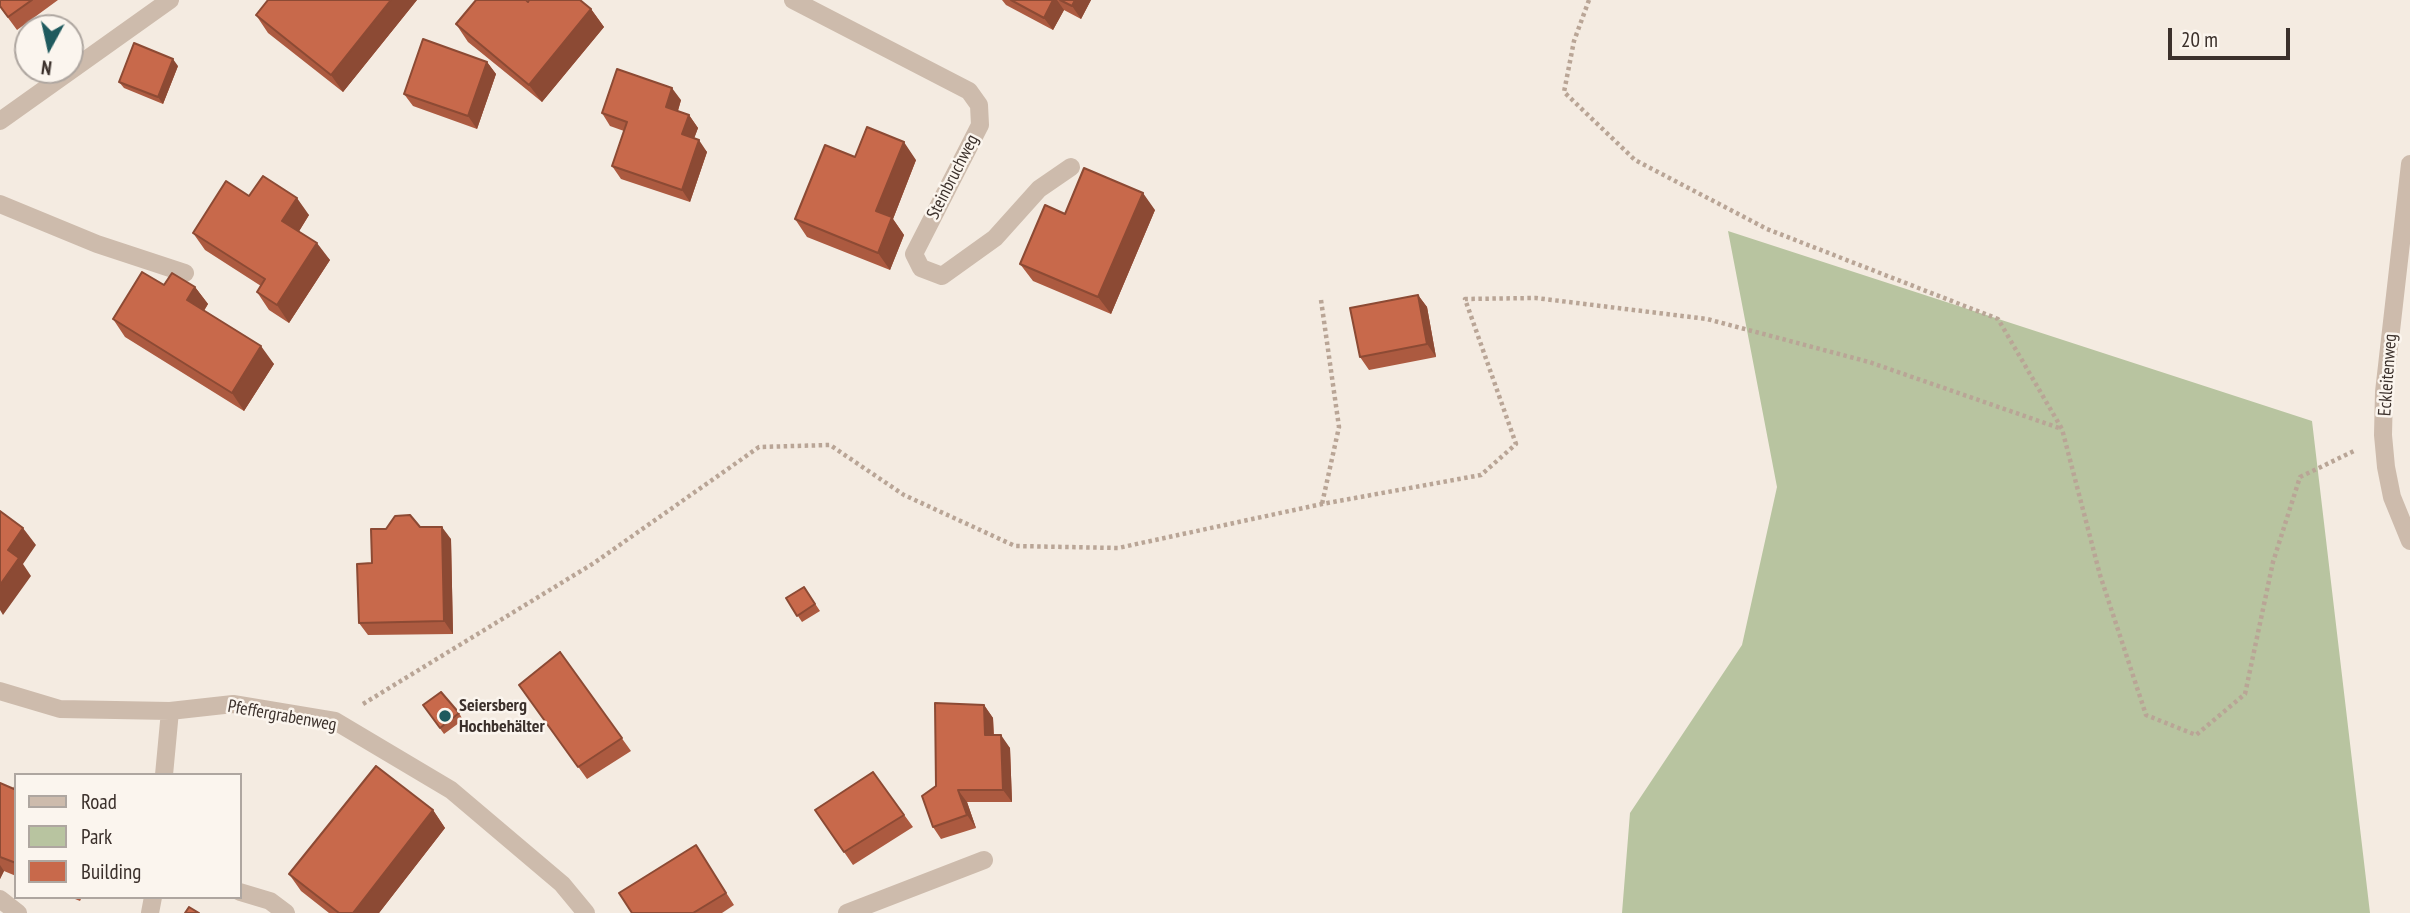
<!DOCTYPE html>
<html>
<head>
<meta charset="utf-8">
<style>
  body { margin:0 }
  #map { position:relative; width:2410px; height:913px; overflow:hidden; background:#f4ebe1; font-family:"PT Sans Narrow",sans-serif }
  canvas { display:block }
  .legend { position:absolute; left:14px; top:773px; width:228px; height:126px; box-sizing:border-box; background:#fbf5ee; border:2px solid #aea6a0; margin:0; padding:9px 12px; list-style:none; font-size:21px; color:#3b302b }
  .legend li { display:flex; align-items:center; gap:14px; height:35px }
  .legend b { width:35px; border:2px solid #aea6a0 }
  .north { position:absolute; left:14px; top:14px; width:70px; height:70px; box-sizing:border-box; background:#fbf5ee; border:2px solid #aea6a0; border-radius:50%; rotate:188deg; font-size:19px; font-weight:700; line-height:28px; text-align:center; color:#3b302b }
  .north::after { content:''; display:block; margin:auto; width:24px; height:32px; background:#1f5a5e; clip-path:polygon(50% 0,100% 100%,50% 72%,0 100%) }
  .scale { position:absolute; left:2168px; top:28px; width:122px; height:32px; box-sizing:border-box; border:4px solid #3b302b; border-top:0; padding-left:9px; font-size:21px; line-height:24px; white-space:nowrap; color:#3b302b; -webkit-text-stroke:5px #fbf5ee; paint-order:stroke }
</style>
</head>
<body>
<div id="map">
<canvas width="2410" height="913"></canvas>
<ul class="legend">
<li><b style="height:9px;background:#cdbbac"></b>Road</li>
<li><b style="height:19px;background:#b8c4a0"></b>Park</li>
<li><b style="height:19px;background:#c8694b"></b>Building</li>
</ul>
<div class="north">N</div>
<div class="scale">20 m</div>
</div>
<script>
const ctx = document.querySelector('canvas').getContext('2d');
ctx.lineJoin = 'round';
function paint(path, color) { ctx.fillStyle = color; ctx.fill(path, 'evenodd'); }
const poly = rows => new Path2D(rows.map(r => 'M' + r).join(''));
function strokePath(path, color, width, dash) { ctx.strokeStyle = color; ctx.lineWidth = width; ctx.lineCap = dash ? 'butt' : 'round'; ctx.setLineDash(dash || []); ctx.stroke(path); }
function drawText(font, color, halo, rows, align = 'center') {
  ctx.font = font + ' "PT Sans Narrow",sans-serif'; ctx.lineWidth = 5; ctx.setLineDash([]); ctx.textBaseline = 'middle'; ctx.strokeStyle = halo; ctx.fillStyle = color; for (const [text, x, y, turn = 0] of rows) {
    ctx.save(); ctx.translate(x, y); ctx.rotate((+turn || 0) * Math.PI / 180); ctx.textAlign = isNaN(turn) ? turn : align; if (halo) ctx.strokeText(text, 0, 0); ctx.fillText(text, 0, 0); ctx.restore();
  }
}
paint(poly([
  [1728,231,2312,421,2370,913,1622,913,1630,813,1742,645,1777,487]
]), '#b8c4a0');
strokePath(poly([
  [1589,0,1574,41,1564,92,1635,160,1767,229,1998,319,2062,429,2100,575,2146,715,2196,735,2245,694,2273,562,2300,477,2354,451],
  [1321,300,1339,427,1322,504],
  [363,704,594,563,759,447,830,445,904,495,1015,546,1118,548,1322,504,1481,475,1516,444,1465,299,1536,298,1707,319,1869,362,2062,429]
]), '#b9a596', 4.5, [3.5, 3.5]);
strokePath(poly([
  [793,0,969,91,979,105,980,125,914,254,921,268,942,276,995,238,1039,189,1071,167],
  [0,204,97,244,185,273],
  [240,892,270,901,286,913],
  [0,899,18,913]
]), '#cdbbac', 18);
strokePath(poly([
  [0,121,170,0],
  [2410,164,2384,392,2383,435,2386,467,2392,497,2410,541],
  [0,691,60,709,170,711,233,704,335,721,451,790,562,884,586,913],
  [164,775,170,711],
  [150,913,153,897],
  [847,913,984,860]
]), '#cdbbac', 18);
paint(poly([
  [0,0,58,0,17,30,0,7],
  [417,0,343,92,268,33,256,15],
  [1002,0,1091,0,1081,19,1064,10,1053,30,1006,5],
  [528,2,591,9,604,27,542,102,468,42,456,24],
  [487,62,496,74,477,129,413,106,404,94],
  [178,66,163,104,124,88,119,82],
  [681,100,678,111,689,115,698,128,694,138,707,152,690,202,621,179,612,166,624,131,610,126,602,113],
  [855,157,916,160,893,219,904,235,890,270,807,237,795,219],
  [249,196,309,215,299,231,330,260,289,323,269,310,257,292,261,286,205,250,193,233],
  [1155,210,1111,314,1033,281,1020,264,1065,214],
  [164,285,195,287,208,304,204,311,274,364,244,411,125,337,113,319],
  [1418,295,1427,307,1436,357,1369,370,1360,357],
  [420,527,451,539,453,634,368,635,359,623,372,563,386,529],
  [804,587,820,611,802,622,786,598],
  [560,652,631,751,587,779,519,685],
  [423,705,459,713,463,720,444,734],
  [984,705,993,718,994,735,1010,748,1012,802,967,802,976,828,941,839,933,827,936,786],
  [873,772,913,827,853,865,815,810],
  [0,783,14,789,16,784,16,876,4,871,0,879],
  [433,810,445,828,379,913,329,913,301,891,289,874],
  [704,858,734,905,722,913,632,913],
  [70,897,82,897,80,901]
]), '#ac5a40');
paint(poly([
  [391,0,417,0,343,92,331,75],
  [1053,0,1057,0,1064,10,1053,30,1044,18],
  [1075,0,1091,0,1081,19,1072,6],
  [591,9,604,27,542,102,529,85],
  [173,59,178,66,163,104,158,97],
  [487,62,496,74,477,129,468,116],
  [672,88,681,100,675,120,666,107],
  [689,115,698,128,691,147,682,134],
  [699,140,707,152,690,202,682,190],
  [904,142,916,160,893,219,904,235,890,270,878,253,876,211],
  [1143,193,1155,210,1111,314,1098,297],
  [297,198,309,215,295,238,282,221],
  [317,243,330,260,289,323,277,305],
  [195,287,208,304,199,318,187,300],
  [1418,295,1427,307,1436,357,1427,344],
  [261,346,274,364,244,411,232,393],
  [442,527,451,539,453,634,444,621],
  [23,528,36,545,23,564,31,576,3,615,0,610,0,585,8,550],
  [984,705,993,718,994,748,985,735],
  [1001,735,1010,748,1012,802,1003,790],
  [958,790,967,802,976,828,967,815],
  [433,810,445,828,379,913,353,913],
  [0,865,4,871,0,879]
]), '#8c4a34');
const building = poly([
  [0,0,32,0,8,17,0,6,0,0],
  [268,0,391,0,331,75,256,15,268,0],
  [476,0,526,0,528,2,529,0,580,0,591,9,529,85,456,24,476,0],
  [1011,0,1053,0,1044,18,1011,0],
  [1060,0,1075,0,1072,6,1060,0],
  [423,39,487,62,468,116,404,94,423,39],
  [134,43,173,59,158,97,119,82,134,43],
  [617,69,672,88,666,107,689,115,682,134,699,140,682,190,612,166,627,122,602,113,617,69],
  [867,127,904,142,876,211,892,217,878,253,795,219,825,145,855,157,867,127],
  [1084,168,1143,193,1098,297,1020,264,1045,205,1065,214,1084,168],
  [263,176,297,198,282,221,317,243,277,305,257,292,265,279,193,233,226,181,249,196,263,176],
  [142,272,164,285,172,273,195,287,187,300,261,346,232,393,113,319,142,272],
  [1418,295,1427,344,1360,357,1350,308,1418,295],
  [0,511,23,528,8,550,19,558,0,585,0,511],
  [410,515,420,527,442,527,444,621,359,623,357,564,372,563,371,529,386,529,395,516,410,515],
  [804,587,815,604,797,616,786,598,804,587],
  [560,652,622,738,578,767,519,685,560,652],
  [441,692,459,713,440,728,423,705,441,692],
  [935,703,984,705,985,735,1001,735,1003,790,958,790,967,815,933,827,922,796,936,786,935,703],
  [376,766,433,810,353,913,339,913,289,874,376,766],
  [873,772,904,815,844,852,815,810,873,772],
  [0,783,14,789,16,784,16,863,0,857,0,783],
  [696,845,726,893,693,913,632,913,619,893,696,845],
  [189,907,199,913,185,913,189,907]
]);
paint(building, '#c8694b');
strokePath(building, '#8c4a34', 2);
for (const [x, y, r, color] of [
  [445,716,7,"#1f5a5e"]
]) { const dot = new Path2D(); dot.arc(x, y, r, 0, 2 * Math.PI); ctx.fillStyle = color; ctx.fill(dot); strokePath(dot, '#fbf5ee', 2.5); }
drawText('18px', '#3b302b', '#fbf5ee', [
  ["Steinbruchweg",953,177,-63],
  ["Eckleitenweg",2388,375,-86],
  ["Pfeffergrabenweg",282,716,10]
]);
drawText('bold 18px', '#3b302b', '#fbf5ee', [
  ["Seiersberg",459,706],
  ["Hochbehälter",459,727]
], 'left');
</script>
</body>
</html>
